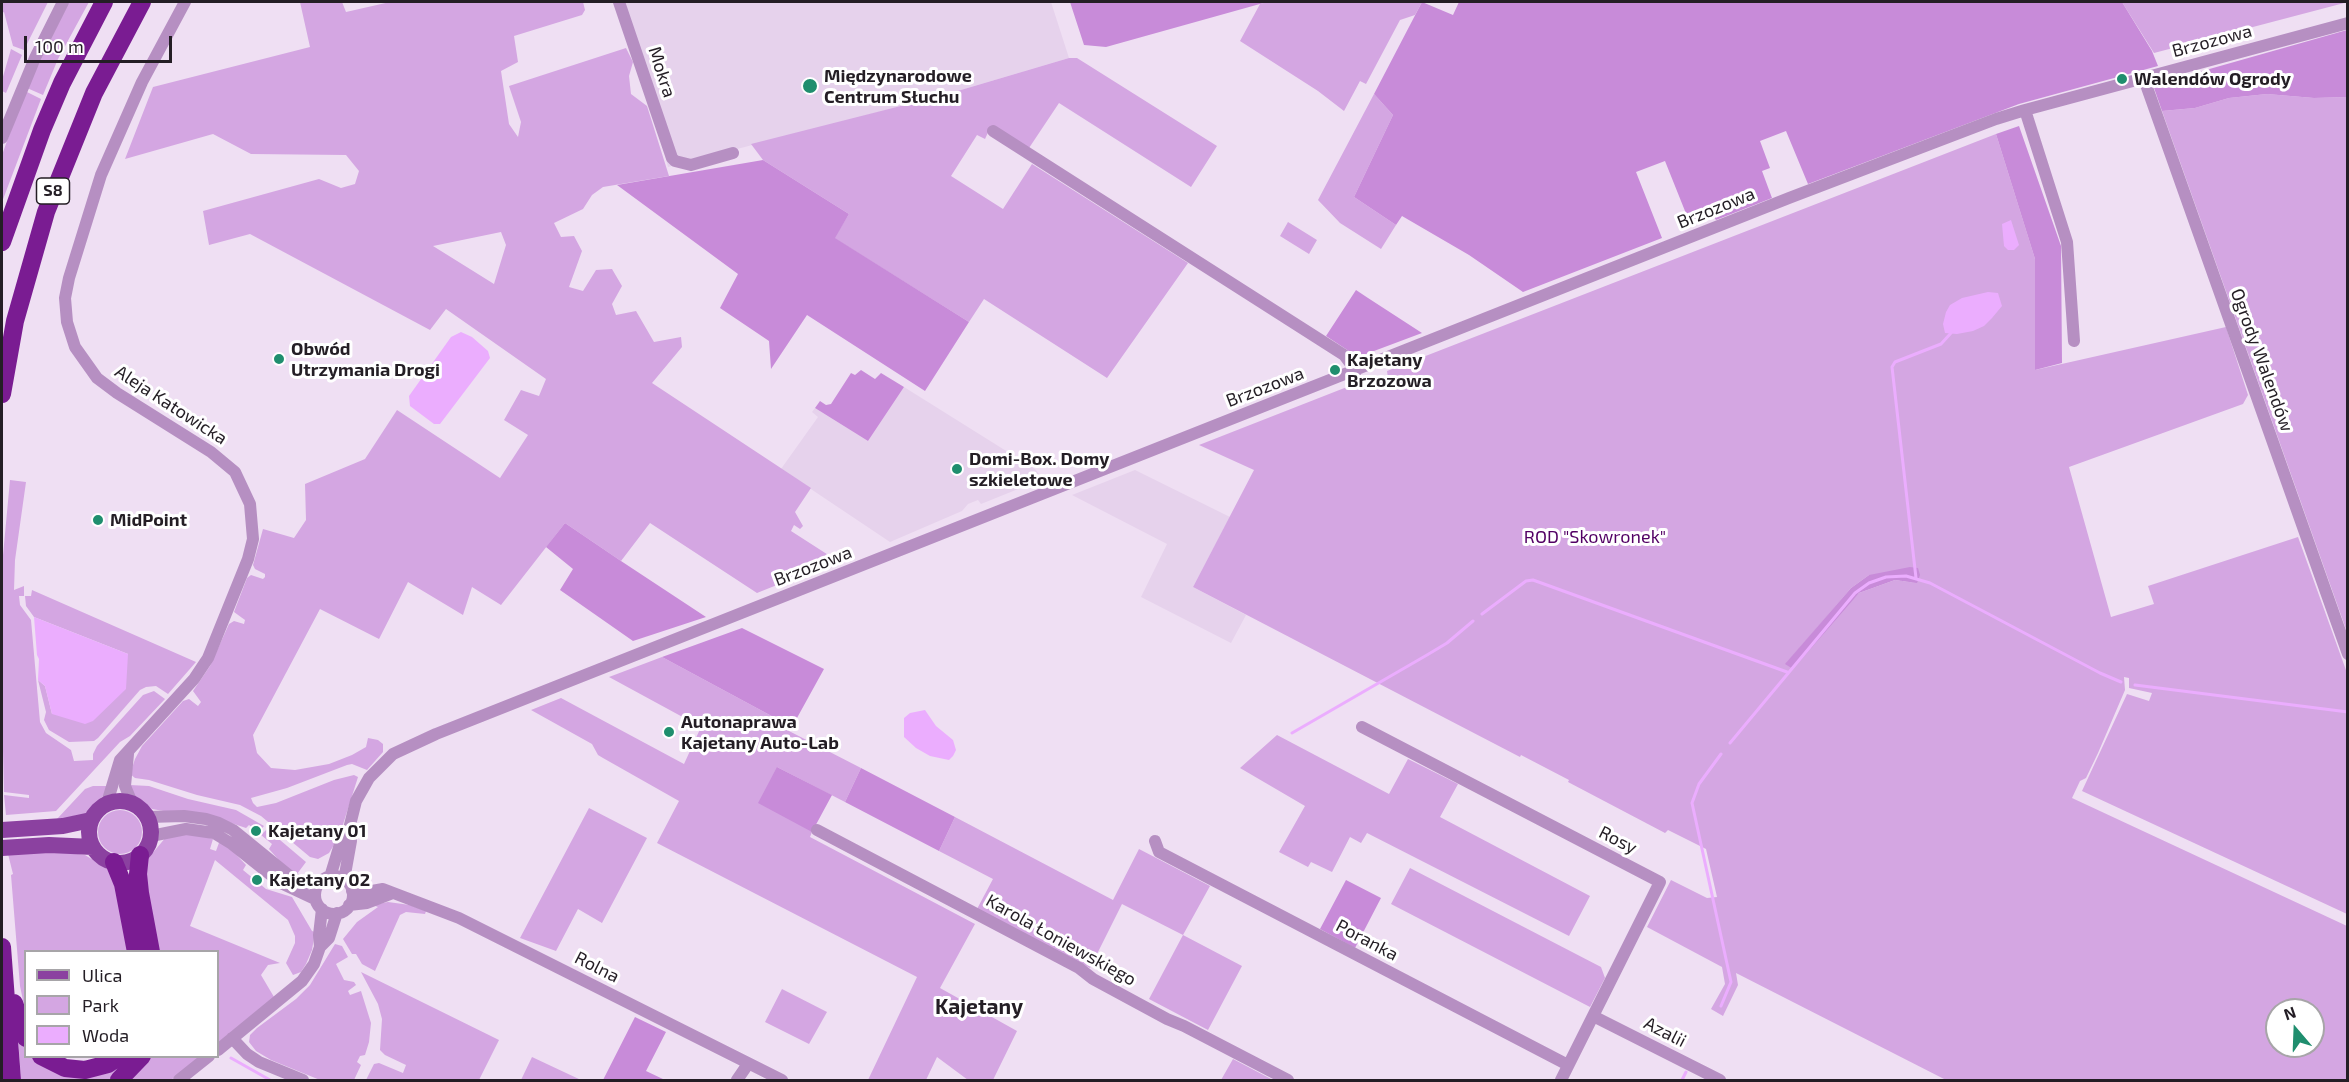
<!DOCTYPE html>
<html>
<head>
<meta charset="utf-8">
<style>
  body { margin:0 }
  #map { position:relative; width:2349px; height:1082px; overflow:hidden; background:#efdff3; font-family:"Exo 2",sans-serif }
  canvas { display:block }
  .frame { position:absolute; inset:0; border:3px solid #241e25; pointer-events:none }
  .legend { position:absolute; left:24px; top:950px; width:195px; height:108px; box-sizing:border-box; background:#fff; border:2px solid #a7a5a8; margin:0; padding:8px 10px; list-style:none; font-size:18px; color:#241e25 }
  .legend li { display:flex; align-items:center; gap:12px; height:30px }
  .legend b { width:30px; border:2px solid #a7a5a8 }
  .north { position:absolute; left:2265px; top:998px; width:60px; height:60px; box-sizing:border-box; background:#fff; border:2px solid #a7a5a8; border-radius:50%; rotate:341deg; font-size:16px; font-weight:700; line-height:24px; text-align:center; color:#241e25 }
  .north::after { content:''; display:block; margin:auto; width:21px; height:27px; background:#1f8e6e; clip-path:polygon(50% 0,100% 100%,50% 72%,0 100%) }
  .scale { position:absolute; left:24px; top:36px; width:148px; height:27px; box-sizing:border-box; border:3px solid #241e25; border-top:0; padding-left:8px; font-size:18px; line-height:21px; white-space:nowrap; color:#241e25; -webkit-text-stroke:4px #fff; paint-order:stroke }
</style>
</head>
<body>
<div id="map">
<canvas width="2349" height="1082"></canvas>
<div class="frame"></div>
<ul class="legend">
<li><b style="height:8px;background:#8b41a0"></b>Ulica</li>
<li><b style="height:16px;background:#d4a6e2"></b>Park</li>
<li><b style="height:16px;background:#ebadfe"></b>Woda</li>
</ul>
<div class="north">N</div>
<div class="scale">100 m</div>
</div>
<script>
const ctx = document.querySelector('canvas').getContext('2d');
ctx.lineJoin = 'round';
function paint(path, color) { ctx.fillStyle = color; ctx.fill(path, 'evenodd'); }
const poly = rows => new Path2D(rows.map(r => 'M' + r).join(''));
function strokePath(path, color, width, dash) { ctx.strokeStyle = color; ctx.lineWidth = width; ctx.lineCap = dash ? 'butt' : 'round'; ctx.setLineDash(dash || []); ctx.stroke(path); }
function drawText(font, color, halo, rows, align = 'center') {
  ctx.font = font + ' "Exo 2",sans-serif'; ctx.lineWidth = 6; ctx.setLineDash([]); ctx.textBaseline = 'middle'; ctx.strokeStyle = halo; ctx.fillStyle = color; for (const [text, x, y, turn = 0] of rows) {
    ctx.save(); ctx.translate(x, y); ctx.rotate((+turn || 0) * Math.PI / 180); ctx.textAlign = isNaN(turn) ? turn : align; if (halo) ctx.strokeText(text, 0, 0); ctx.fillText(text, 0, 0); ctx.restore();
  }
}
paint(poly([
  [625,2,1051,2,1069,58,944,95,668,167],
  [904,387,1035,469,1043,479,981,504,978,500,968,504,962,511,890,542,781,469,818,417,812,412,815,408,868,441],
  [1135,470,1230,517,1193,587,1246,615,1231,643,1141,597,1167,544,1072,495]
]), '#e6d2ec');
paint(poly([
  [2,2,48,2,24,50,13,46,4,12,2,13],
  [69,2,89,2,58,59,43,95,27,88],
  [300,2,342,2,346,12,390,2,583,2,585,10,582,15,514,36,518,62,501,71,509,124,518,137,521,122,509,86,626,48,633,62,629,76,631,94,647,106,669,176,603,187,592,195,583,209,554,223,561,237,574,236,582,251,569,287,583,291,596,270,612,269,622,286,612,304,616,315,636,311,654,342,681,337,682,347,652,383,811,488,795,512,803,526,800,529,794,525,791,531,833,558,829,564,757,593,650,523,621,561,565,523,501,605,472,587,463,615,408,582,379,639,320,609,253,735,257,753,271,768,295,770,329,764,352,755,366,747,368,738,378,740,383,744,383,752,367,770,352,764,347,765,287,788,251,798,253,803,257,807,276,803,334,780,354,775,358,777,339,837,329,853,318,859,310,857,261,816,240,805,197,795,149,780,135,778,130,774,135,759,142,746,183,701,189,699,198,706,201,702,193,691,210,666,229,624,234,621,244,624,245,620,234,612,247,578,251,575,263,579,265,577,265,574,255,569,253,565,263,529,294,538,306,520,305,484,365,459,397,410,500,478,528,435,504,420,521,390,539,396,546,379,446,309,430,330,250,234,209,245,203,211,319,179,341,188,355,184,359,171,346,155,251,154,213,134,125,159,153,87,310,47],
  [501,232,506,245,494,284,433,246],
  [1267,2,1422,2,1415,15,1400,20,1366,84,1360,81,1344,111,1318,91,1240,41,1260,4],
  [2122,2,2348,2,2154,53],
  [11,49,22,55,6,93,2,91,2,80],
  [1069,58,1077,58,1217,146,1191,187,1059,103,1029,148,991,126,985,139,977,135,951,176,1003,209,1032,164,1188,263,1107,378,984,299,969,322,834,238,849,214,763,160,751,144,944,95],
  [25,91,41,99,2,202,2,155],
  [1374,94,1393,115,1354,197,1396,225,1381,249,1340,223,1318,200],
  [2267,94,2314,98,2347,97,2347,632,2162,111,2195,108,2229,98],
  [1996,134,2035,259,2035,370,2226,327,2248,395,2243,404,2069,467,2111,617,2154,604,2148,586,2298,537,2347,673,2347,914,2082,791,2127,694,2149,701,2152,693,2129,688,2129,678,2124,677,2125,690,2098,753,2086,778,2080,781,2072,798,2347,926,2347,1080,1946,1080,1736,973,1738,985,1723,1016,1711,1009,1725,984,1722,967,1647,927,1671,880,1707,898,1717,897,1706,849,1668,830,1665,833,1568,782,1569,780,1521,755,1520,757,1193,587,1254,470,1199,445,1375,376,1380,381,1388,378,1387,371],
  [1869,575,1917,583,1895,580,1859,593,1786,664,1851,588],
  [2277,1010,2313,1010,2313,1046,2277,1046],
  [1288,222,1317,240,1309,254,1280,236],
  [10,480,26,482,15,560,14,590,24,586,24,596,19,596,20,605,31,620,40,722,46,733,71,750,74,761,93,760,93,754,97,746,143,695,154,691,165,699,130,736,120,742,56,811,6,815,4,795,29,798,29,795,4,792,2,711,2,566],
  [32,590,196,662,168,694,156,686,146,687,140,690,98,738,94,741,69,742,49,730,44,720,46,712,38,680,45,686,52,714,128,654,34,617,26,606,25,596,31,596],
  [662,657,792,727,789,731,861,768,845,802,777,767,812,832,810,837,975,924,940,988,1017,1031,993,1080,968,1080,937,1057,926,1080,868,1080,917,977,657,843,679,801,603,758,598,755,592,744,531,710,561,698,684,764,701,727,609,677],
  [1277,735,1389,794,1408,759,1458,784,1440,817,1590,896,1569,936,1367,833,1361,843,1350,837,1332,872,1311,862,1308,867,1279,852,1305,806,1240,768],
  [130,785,149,786,188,799,236,810,264,826,258,832,249,825,246,828,228,822,152,809,135,796],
  [93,786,109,786,103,796,87,813,76,819,57,819,85,789],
  [589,808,647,838,602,923,578,909,556,951,520,938],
  '98 832a22 22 0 1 1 44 0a22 22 0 1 1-44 0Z',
  [955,817,1113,900,1139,849,1210,886,1183,935,1242,966,1208,1030,1149,999,1183,935,1122,904,1090,968,977,909,993,879,939,851],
  [267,829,306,862,297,874,286,868,269,849,272,844,261,835],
  [188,832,213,839,210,849,216,851,220,840,227,845,246,865,243,870,266,889,292,897,312,931,315,932,312,950,306,964,301,972,293,975,286,963,295,943,295,936,288,920,215,860,190,926,280,963,268,965,261,975,274,997,218,1043,218,952,157,951,146,894,146,861,166,837],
  [55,851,85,855,105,867,112,873,130,951,26,952,25,1010,20,986,11,875,13,874,8,854],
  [1410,868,1601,967,1605,978,1590,1007,1391,904],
  [388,902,410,905,426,911,425,914,406,912,400,915,375,971,362,964,356,954,352,954,343,939,357,922,378,907,373,905],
  [335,944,342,946,348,957,336,964,344,980,354,982,356,985,348,991,350,995,361,991,371,1023,369,1042,365,1055,360,1056,357,1062,361,1065,354,1080,320,1080,271,1060,256,1051,249,1042,250,1035,257,1028,296,999,310,985],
  [361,972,499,1040,479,1080,366,1080,374,1064,379,1063,403,1073,406,1065,385,1055,380,1050,382,1019,378,1004],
  [782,989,827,1012,809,1044,765,1022],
  [18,1036,25,1047,26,1056,34,1057,50,1069,135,1057,111,1080,21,1080],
  [150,1057,200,1057,171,1080,128,1080],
  [532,1057,581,1080,521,1080],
  [1233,1059,1273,1080,1221,1080]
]), '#d4a6e2');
paint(poly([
  [1070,2,1267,2,1106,47,1084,45],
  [1422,2,1453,15,1459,2,2122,2,2152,51,2158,66,2019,104,1808,184,1786,131,1760,141,1770,168,1762,171,1772,198,1716,220,1714,217,1691,226,1665,161,1636,172,1662,238,1523,292,1469,255,1402,216,1396,225,1354,197,1393,115,1374,94],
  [2347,30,2347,97,2314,98,2267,94,2229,98,2195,108,2162,111,2153,85],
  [2019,126,2061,246,2062,363,2035,370,2035,259,1996,134],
  [763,160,849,214,835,238,969,322,925,391,807,315,771,369,769,341,720,308,738,274,617,185],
  [1356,290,1368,298,1422,333,1358,357,1326,336],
  [861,370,875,379,881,373,904,387,868,441,815,408,820,401,826,405,831,404,851,373,855,375],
  [565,523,621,561,706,617,633,641,560,590,573,569,546,547],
  [1910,567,1918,568,1920,575,1917,583,1895,580,1859,593,1793,669,1785,664,1851,588,1869,575],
  [742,628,824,669,792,727,662,657],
  [777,767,832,795,812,832,758,803],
  [861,768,955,817,939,851,845,802],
  [1346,880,1381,898,1355,948,1320,929],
  [635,1017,666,1032,646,1071,665,1080,603,1080]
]), '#c88bd9');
paint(poly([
  [2011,220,2019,245,2014,250,2008,250,2004,246,2002,224],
  [1988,292,1998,293,2002,306,1992,318,1984,326,1973,331,1957,334,1945,333,1943,324,1946,312,1950,305,1962,298],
  [461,332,472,337,488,351,490,358,440,424,434,424,410,406,409,396,451,337],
  [34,617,128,654,126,689,93,721,85,724,52,714,45,686,38,680,39,659,37,655],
  [925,710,936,726,953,740,956,750,953,756,949,760,930,756,916,748,904,737,904,718,910,713]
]), '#ebadfe');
strokePath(poly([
  [1916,578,1892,367,1895,362,1941,344,1951,333],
  [1482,614,1526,581,1533,580,1787,672],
  [2135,685,2348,712],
  [1292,733,1427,655,1447,643,1473,621],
  [1730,743,1855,593,1869,583,1886,577,1906,576,1930,583,2100,673,2121,682],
  [1721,1006,1731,982,1692,803,1699,784,1721,754],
  [231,1058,270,1080],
  [1682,1080,1686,1072]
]), '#ebadfe', 3);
strokePath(poly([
  [619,2,672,158,675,161,691,165,733,153],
  [2144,79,2348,654],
  [2025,110,2067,242,2074,341],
  [993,131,1344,355,1356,371],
  [2,138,35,58,63,2],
  [1362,727,1660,882,1561,1080],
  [128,754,125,786,132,803],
  [107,803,120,760,194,679,208,658,248,559,253,539,250,504,235,472,211,452,117,393,97,378,75,347,67,322,65,298,69,278,101,175,142,82,185,2],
  [148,817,184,816,206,819,219,823,233,830,292,878,306,883,319,883],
  [817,830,1079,968,1093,979,1167,1019,1184,1026,1288,1080],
  [151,836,186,829,214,833,232,844,281,883,315,899],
  [1155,841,1159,852,1568,1065],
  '315 895a19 19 0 1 1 38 0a19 19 0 1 1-38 0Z',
  [330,877,341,841,349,829,356,801,369,778,393,754,436,734,1789,198,1996,119,2025,110,2348,23],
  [344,880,351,841,349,829],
  [352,891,361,893,383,889,459,918,782,1080],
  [349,905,367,903,393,893],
  [320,947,319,935,322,909],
  [1593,1016,1720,1080],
  [232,1038,247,1054,259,1062,303,1080],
  [218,1050,302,981,314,964,320,947,329,938,337,913],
  [179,1080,209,1056],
  [737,1080,748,1064]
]), '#b68fc2', 12);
strokePath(poly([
  '89 832a31 31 0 1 1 62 0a31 31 0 1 1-62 0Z',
  [2,830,63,826,91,820],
  [2,848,49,845,93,847]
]), '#8b41a0', 16);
strokePath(poly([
  [2,242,42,130,62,83,104,2],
  [2,394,15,321,46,212,94,93,142,2],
  [140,855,138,874,140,893,151,952],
  [114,862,123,884,136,952],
  [2,947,12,1080],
  [14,1003,26,1038],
  [41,1056,65,1068,85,1070,108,1064,120,1056],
  [119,1080,142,1056]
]), '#7a1c92', 18);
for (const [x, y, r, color] of [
  [2122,79,6,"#1f8e6e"],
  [810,86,8,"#1f8e6e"],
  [279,359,6,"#1f8e6e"],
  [1335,370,6,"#1f8e6e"],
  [957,469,6,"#1f8e6e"],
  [98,520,6,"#1f8e6e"],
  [669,732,6,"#1f8e6e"],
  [256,831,6,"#1f8e6e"],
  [257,880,6,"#1f8e6e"]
]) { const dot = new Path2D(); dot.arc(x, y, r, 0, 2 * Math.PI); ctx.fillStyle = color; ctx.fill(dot); strokePath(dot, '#fff', 2); }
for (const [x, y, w] of [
  [53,191,33]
]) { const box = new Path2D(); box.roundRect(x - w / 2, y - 13, w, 26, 4.5); ctx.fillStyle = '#fff'; ctx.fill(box); strokePath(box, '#241e25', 1.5); }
drawText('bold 16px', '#241e25', null, [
  ["S8",53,191]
]);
drawText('18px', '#241e25', '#fff', [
  ["Brzozowa",2212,41,-15],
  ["Mokra",662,72,72],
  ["Brzozowa",1716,208,-22],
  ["Ogrody Walendów",2262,360,70],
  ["Brzozowa",1265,387,-21],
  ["Aleja Katowicka",171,405,33],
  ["Brzozowa",813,566,-21],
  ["Rosy",1618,840,27],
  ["Karola Łoniewskiego",1061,940,29],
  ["Poranka",1367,940,28],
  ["Rolna",597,967,27],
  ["Azalii",1665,1032,27]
]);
drawText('bold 18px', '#241e25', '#fff', [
  ["Międzynarodowe",824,76],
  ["Centrum Słuchu",824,97],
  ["Walendów Ogrody",2134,79],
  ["Obwód",291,349],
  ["Utrzymania Drogi",291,370],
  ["Kajetany",1347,360],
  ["Brzozowa",1347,381],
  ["Domi-Box. Domy",969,459],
  ["szkieletowe",969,480],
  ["MidPoint",110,520],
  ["Autonaprawa",681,722],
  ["Kajetany Auto-Lab",681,743],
  ["Kajetany 01",268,831],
  ["Kajetany 02",269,880]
], 'left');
drawText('18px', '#520064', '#fff', [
  ["ROD \"Skowronek\"",1595,537]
]);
drawText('bold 21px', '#241e25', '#fff', [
  ["Kajetany",979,1007]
]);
</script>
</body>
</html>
